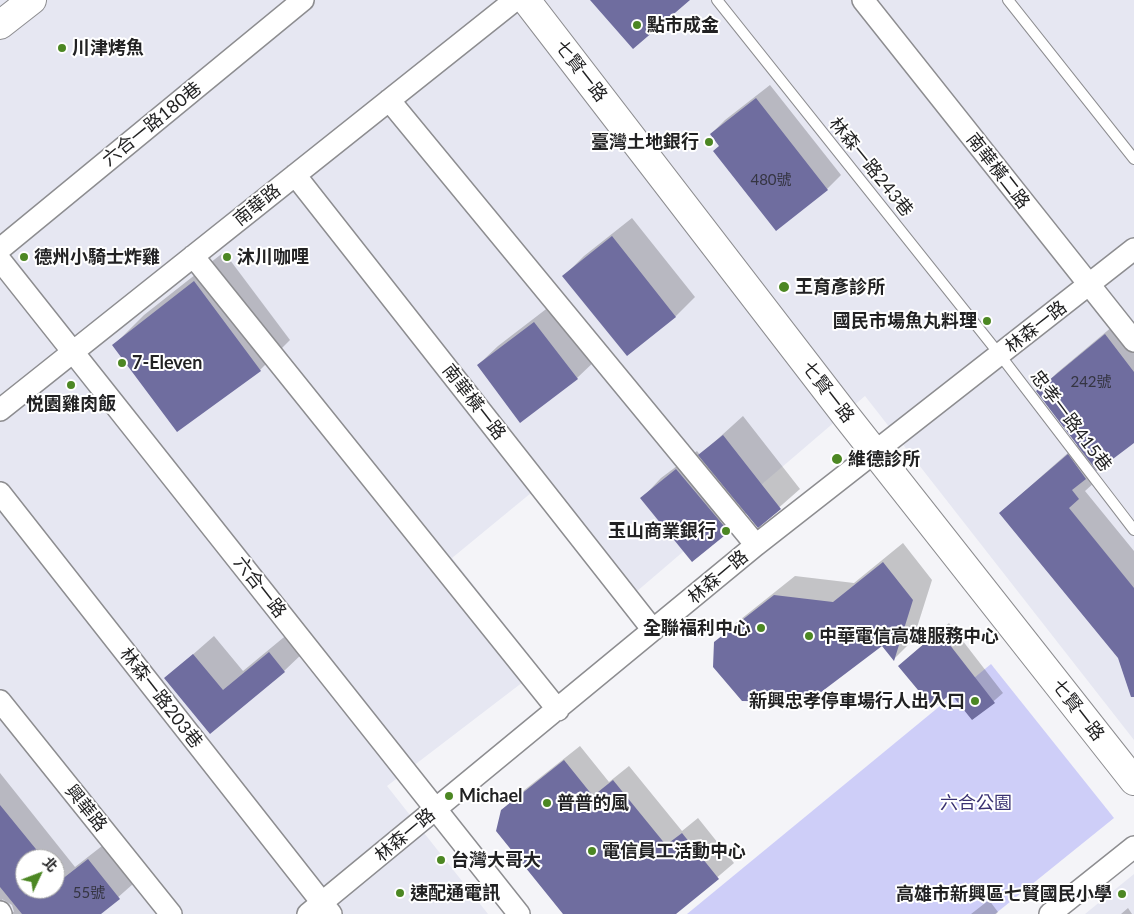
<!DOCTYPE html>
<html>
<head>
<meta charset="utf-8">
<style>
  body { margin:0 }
  #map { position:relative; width:1134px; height:914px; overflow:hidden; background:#f4f4f8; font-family:Lato,"Noto Sans TC",sans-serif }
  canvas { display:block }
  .north { position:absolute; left:15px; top:849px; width:50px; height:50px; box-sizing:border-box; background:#fff; border:1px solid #a7a7a7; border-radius:50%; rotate:47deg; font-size:14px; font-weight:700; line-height:20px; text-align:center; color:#222223 }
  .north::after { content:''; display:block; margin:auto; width:18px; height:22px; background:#4c8723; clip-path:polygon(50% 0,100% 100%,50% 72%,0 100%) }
</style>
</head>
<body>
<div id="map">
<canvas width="1134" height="914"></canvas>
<div class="north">北</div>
</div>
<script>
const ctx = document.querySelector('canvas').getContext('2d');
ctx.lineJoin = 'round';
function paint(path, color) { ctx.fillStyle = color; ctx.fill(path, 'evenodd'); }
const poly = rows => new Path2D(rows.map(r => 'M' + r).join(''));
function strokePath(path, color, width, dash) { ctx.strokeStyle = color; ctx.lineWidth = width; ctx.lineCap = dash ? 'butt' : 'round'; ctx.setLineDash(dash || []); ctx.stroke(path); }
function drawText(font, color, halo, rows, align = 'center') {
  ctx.font = font + ' Lato,"Noto Sans TC",sans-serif'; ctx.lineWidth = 4; ctx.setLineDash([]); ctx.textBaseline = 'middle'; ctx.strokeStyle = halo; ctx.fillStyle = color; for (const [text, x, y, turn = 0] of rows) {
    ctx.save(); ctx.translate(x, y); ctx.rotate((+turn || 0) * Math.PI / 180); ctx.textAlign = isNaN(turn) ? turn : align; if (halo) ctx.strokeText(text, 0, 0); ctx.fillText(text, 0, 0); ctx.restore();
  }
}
paint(poly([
  [0,0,1134,0,1134,740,865,396,622,604,531,493,452,558,540,669,387,786,488,914,0,914],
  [25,859,55,859,55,889,25,889],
  [1134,874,1134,914,1085,914]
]), '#e6e7f2');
paint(poly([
  [991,664,1114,818,995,914,687,914]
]), '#cecef8');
paint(poly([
  [770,85,841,175,827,189,776,229,711,134,725,120],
  [632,218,695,297,676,316,627,355,564,276,584,256],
  [224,252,290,340,260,370,114,345,144,315],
  [554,303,597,359,577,378,478,365,498,346],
  [1125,316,1134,327,1134,441,1089,475,1095,482,1085,491,1134,551,1134,692,1119,657,1000,513,1078,444,1038,391,1058,372],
  [743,416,800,489,758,526,747,512,728,531,692,560,642,498,661,478,697,451,700,455],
  [903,543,932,580,913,640,894,659,882,644,716,643,736,623,795,576,854,583],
  [949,623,1003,693,973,719,951,692,909,657],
  [289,633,304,652,284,671,210,732,166,678,214,636,243,671],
  [580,746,609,782,629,766,682,831,698,818,734,863,674,914,565,914,502,810,518,795],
  [0,773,75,867,102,846,133,884,99,914,0,914],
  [25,859,55,859,55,889,25,889],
  [2,899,12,905,14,912,8,910],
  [989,900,998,912,996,914,971,914],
  [1128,908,1132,914,1121,914]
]), '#0003');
paint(poly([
  [590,0,690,0,633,49],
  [756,98,828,190,776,231,713,151,719,146,710,134],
  [612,236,676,317,627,356,562,276],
  [194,281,261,371,177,432,112,345],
  [534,322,578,379,520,423,477,365],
  [1105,334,1134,372,1134,443,1097,471,1036,391],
  [723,435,781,509,758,528,698,455],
  [1068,454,1086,479,1072,490,1079,499,1069,508,1134,588,1134,697,1131,697,1118,658,999,513],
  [676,469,729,532,692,562,640,498],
  [883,562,913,600,894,661,882,646,808,702,742,701,713,667,714,642,774,595,833,602],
  [939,631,995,703,972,720,951,694,933,708,898,666],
  [269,652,285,672,210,734,164,678,193,654,223,690],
  [564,760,593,796,613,780,666,845,682,833,719,879,676,914,563,914,496,831,501,810],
  [0,805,44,859,25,859,25,889,55,889,55,873,61,880,88,859,120,899,101,914,22,914,0,887]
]), '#6f6d9f');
const lane = poly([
  [717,0,1000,355,1134,530],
  [1008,0,1134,159]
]);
const street = poly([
  [863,0,1134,341],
  [389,100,756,545],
  [295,175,653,630],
  [0,249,303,0],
  [193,256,558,710],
  [0,260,519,914],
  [0,410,515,0],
  [0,493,331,914],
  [0,701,171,914],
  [0,912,1,914],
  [308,914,756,545,1134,249],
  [1050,914,1134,847]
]);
const secondary = poly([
  [526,0,847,417,1134,781],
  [0,25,32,0]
]);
strokePath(lane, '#8d8d90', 12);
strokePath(street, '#8d8d90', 24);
strokePath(secondary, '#8d8d90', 30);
strokePath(lane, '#fff', 10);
strokePath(street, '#fff', 21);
strokePath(secondary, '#fff', 28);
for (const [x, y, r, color] of [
  [637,25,5,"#4c8723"],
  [62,48,5,"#4c8723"],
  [709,142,5,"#4c8723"],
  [24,257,5,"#4c8723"],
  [227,257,5,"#4c8723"],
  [784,287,6,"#4c8723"],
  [987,321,5,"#4c8723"],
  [122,363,5,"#4c8723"],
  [71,385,5,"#4c8723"],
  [837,459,6,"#4c8723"],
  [726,531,5,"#4c8723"],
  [761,628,5,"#4c8723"],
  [809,636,5,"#4c8723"],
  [975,701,5,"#4c8723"],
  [449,796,5,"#4c8723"],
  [547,803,5,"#4c8723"],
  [592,851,5,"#4c8723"],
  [441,860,5,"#4c8723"],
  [400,893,5,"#4c8723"],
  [1122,894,5,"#4c8723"]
]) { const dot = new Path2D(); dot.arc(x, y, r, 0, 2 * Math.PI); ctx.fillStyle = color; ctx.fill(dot); strokePath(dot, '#fff', 2); }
drawText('15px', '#353542', null, [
  ["480號",771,180],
  ["242號",1091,382],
  ["55號",89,893]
]);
drawText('bold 18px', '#222223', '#fff', [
  ["點市成金",647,25],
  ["川津烤魚",72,48],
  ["臺灣土地銀行",699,142,"right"],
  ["德州小騎士炸雞",34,257],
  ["沐川咖哩",237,257],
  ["王育彥診所",795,287],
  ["國民市場魚丸料理",977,321,"right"],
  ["7-Eleven",132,363],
  ["悦園雞肉飯",71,404,"center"],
  ["維德診所",848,459],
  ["玉山商業銀行",716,531,"right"],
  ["全聯福利中心",751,628,"right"],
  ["中華電信高雄服務中心",819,636],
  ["新興忠孝停車場行人出入口",965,701,"right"],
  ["Michael",459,796],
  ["普普的風",557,803],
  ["電信員工活動中心",602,851],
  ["台灣大哥大",451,860],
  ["速配通電訊",410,893],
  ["高雄市新興區七賢國民小學",1112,894,"right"]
], 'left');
drawText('18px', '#222223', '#fff', [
  ["七賢一路",581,71,52],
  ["六合一路180巷",152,124,-39],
  ["林森一路243巷",871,167,51],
  ["南華橫二路",998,171,52],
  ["南華路",257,205,-39],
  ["林森一路",1036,327,-38],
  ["七賢一路",828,392,52],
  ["南華橫一路",474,402,52],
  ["忠孝一路415巷",1071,421,53],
  ["林森一路",718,577,-40],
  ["六合一路",260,587,52],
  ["林森一路203巷",161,698,52],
  ["七賢一路",1078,710,52],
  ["興華路",86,808,51],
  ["林森一路",405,835,-40]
]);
drawText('18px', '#3a3272', '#fff', [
  ["六合公園",976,803]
]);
</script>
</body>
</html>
